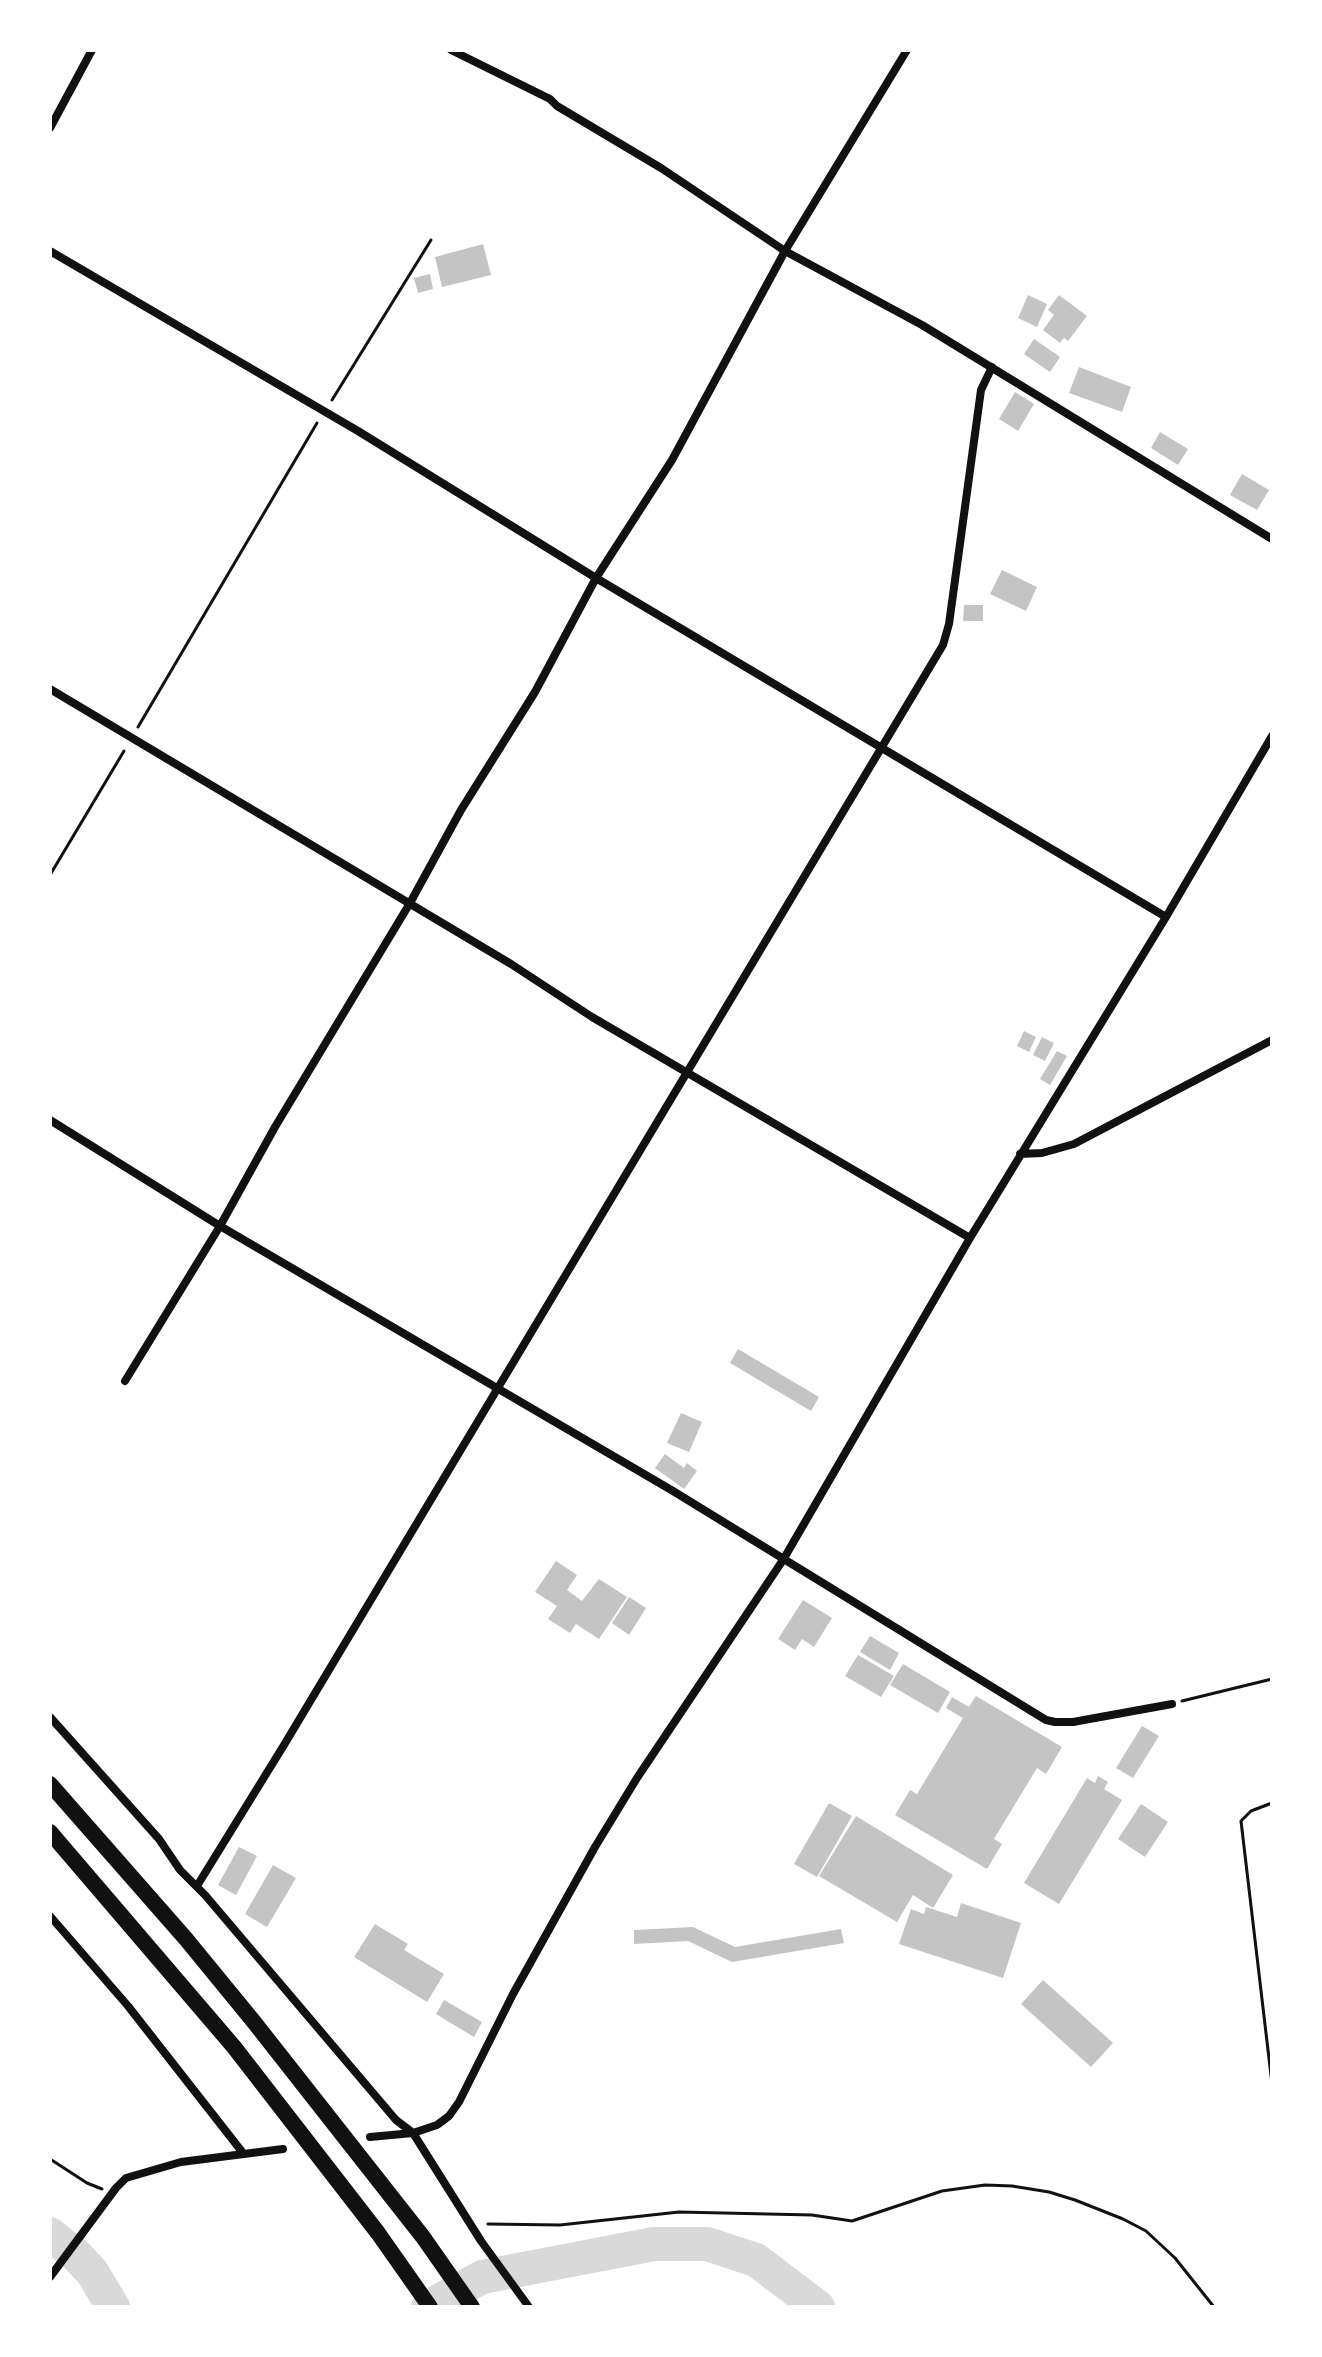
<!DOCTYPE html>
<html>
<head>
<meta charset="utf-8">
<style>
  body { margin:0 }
  #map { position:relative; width:1322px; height:2357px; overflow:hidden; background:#fff; font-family:"DejaVu Sans",sans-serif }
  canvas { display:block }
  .frame { position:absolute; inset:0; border:52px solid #fff; pointer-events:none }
</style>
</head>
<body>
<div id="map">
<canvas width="1322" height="2357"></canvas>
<div class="frame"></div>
</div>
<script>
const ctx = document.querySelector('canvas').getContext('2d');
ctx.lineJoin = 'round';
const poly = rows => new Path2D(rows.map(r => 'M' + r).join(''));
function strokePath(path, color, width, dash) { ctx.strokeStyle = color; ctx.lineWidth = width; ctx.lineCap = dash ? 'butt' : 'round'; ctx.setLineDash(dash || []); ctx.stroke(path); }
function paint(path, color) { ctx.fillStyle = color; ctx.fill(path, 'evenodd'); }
strokePath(poly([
  [50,2234,76,2255,92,2272,113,2307],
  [428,2307,482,2277,654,2244,707,2244,756,2260,818,2307]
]), '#d9d9d9', 34);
paint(poly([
  [483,244,491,275,442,287,435,257],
  [430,274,433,289,418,293,414,278],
  [1028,295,1047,304,1037,327,1018,318],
  [1059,295,1087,316,1068,341,1064,338,1060,343,1043,330,1054,315,1048,310],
  [1034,339,1060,357,1050,372,1024,354],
  [1079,367,1131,387,1122,412,1069,393],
  [1015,392,1034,404,1018,431,999,419],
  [1160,432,1188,449,1178,465,1151,448],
  [1242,474,1269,490,1257,510,1230,495],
  [1002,570,1037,587,1026,611,990,594],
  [964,605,983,605,983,621,963,621],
  [1024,1031,1036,1037,1029,1052,1017,1046],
  [1042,1037,1054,1043,1045,1061,1033,1055],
  [1057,1051,1067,1056,1050,1085,1040,1079],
  [738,1349,819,1397,811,1411,730,1363],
  [681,1413,702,1422,689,1452,667,1443],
  [665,1454,684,1468,687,1463,697,1471,684,1489,655,1468],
  [556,1561,577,1575,567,1590,582,1601,599,1579,627,1597,599,1639,576,1624,570,1633,548,1619,557,1606,535,1592],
  [629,1597,646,1608,629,1635,612,1623],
  [803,1600,832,1618,814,1647,802,1639,795,1650,778,1639],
  [870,1636,899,1653,890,1670,860,1652],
  [858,1655,894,1676,881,1697,845,1676],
  [903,1664,950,1692,938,1713,890,1685],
  [976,1696,1062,1747,1046,1774,1037,1768,994,1839,1002,1844,987,1869,895,1815,910,1790,917,1794,963,1718,946,1708,952,1697,969,1707],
  [1142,1726,1159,1736,1133,1778,1116,1768],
  [1098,1776,1108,1782,1104,1789,1122,1800,1059,1904,1024,1883,1087,1778,1095,1783],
  [829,1803,852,1816,817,1877,794,1864],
  [1141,1804,1168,1822,1145,1857,1118,1839],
  [856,1816,953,1875,933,1908,913,1895,897,1922,819,1876],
  [239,1847,257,1856,236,1895,218,1885],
  [273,1865,296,1878,267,1927,245,1914],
  [961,1903,1021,1923,1003,1978,899,1944,911,1909,924,1914,926,1907,957,1917],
  [375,1924,408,1944,404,1950,444,1974,427,2002,354,1957],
  [693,1927,735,1947,841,1929,844,1943,732,1962,688,1941,634,1944,634,1930],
  [1043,1980,1113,2043,1091,2067,1021,2004],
  [444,2000,482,2022,474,2037,436,2014]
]), '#c4c4c4');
strokePath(poly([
  [332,400,431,240],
  [138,727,317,423],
  [50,875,124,751],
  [1182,1701,1272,1679],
  [1272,1803,1251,1811,1241,1821,1272,2084],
  [50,2159,87,2183,102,2189],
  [488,2224,560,2225,679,2212,812,2215,852,2221,942,2191,985,2185,1012,2186,1049,2192,1075,2200,1123,2219,1146,2231,1175,2258,1214,2307]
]), '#111', 3);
strokePath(poly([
  [451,50,550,99,557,106,661,168,785,251,922,325,1272,539],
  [50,128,92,50],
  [50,251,358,431,596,578,1166,917],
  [50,689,511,964,592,1017,970,1238],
  [50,1120,220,1226,673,1491,1046,1720,1055,1722,1073,1722,1172,1704],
  [1020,1154,1042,1153,1074,1144,1272,1040],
  [125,1381,220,1226,275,1127,410,903,461,810,535,692,596,578,672,460,785,251,907,50],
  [50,1717,159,1839,180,1870,205,1895,396,2120,413,2133,481,2241,529,2307],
  [197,1886,284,1745,943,645,949,624,981,390,992,367],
  [50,1916,128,2006,243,2153],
  [370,2137,413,2133,437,2125,449,2116,459,2102,513,1994,595,1847,637,1778,783,1560,970,1238,1166,917,1272,736],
  [50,2277,116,2188,126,2178,181,2162,283,2149]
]), '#111', 8);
strokePath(poly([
  [50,1784,186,1939,254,2022,423,2237,472,2307],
  [50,1832,234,2047,378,2233,430,2307]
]), '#111', 16);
</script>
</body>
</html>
